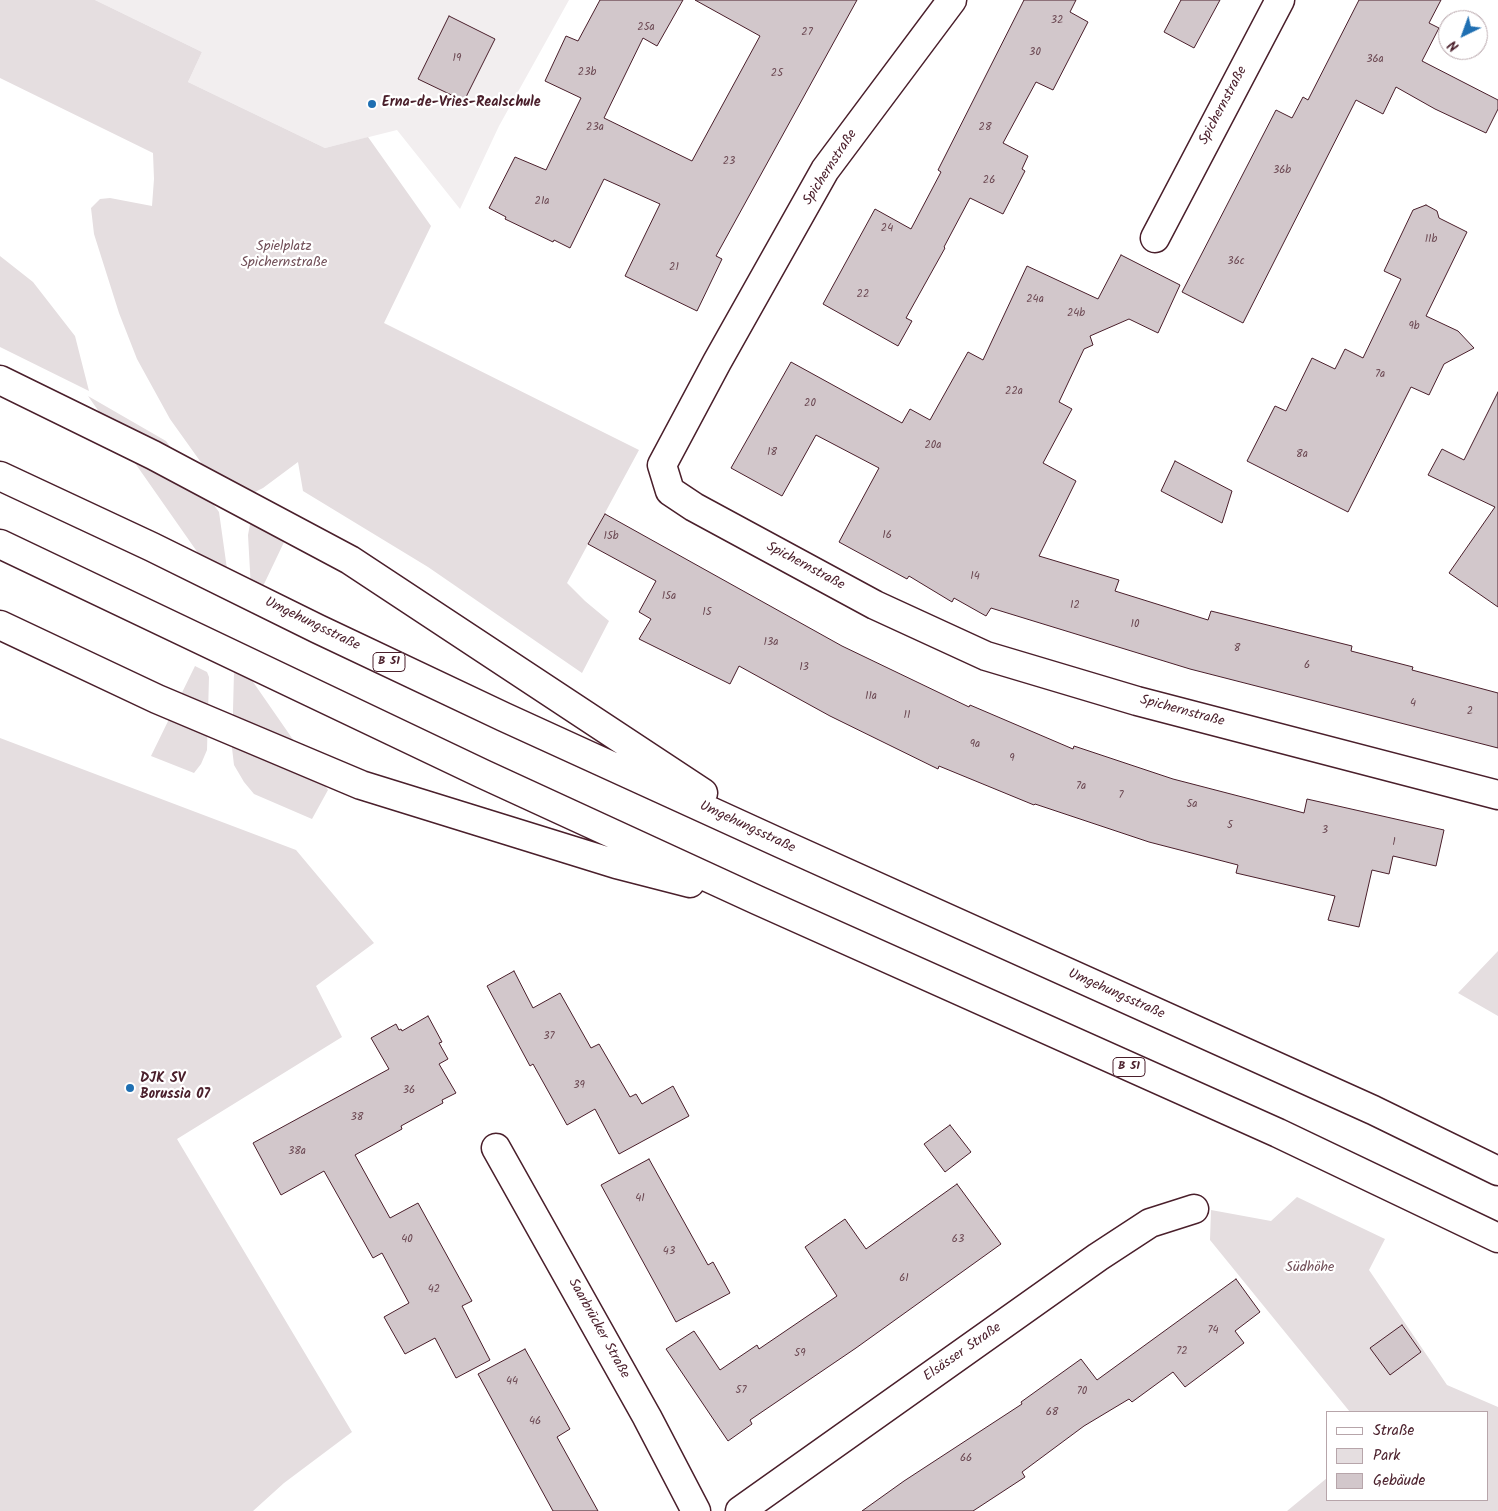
<!DOCTYPE html>
<html>
<head>
<meta charset="utf-8">
<style>
  body { margin:0 }
  #map { position:relative; width:1498px; height:1511px; overflow:hidden; background:#fff; font-family:Kalam,sans-serif }
  canvas { display:block }
  .legend { position:absolute; left:1326px; top:1411px; width:162px; height:90px; box-sizing:border-box; background:#fff; border:1px solid #b7a5aa; margin:0; padding:6px 9px; list-style:none; font-size:15px; color:#4a1f2b }
  .legend li { display:flex; align-items:center; gap:10px; height:25px }
  .legend b { width:25px; border:1px solid #b7a5aa }
  .north { position:absolute; left:1438px; top:10px; width:50px; height:50px; box-sizing:border-box; background:#fff; border:1px solid #b7a5aa; border-radius:50%; rotate:222deg; font-size:14px; font-weight:700; line-height:20px; text-align:center; color:#4a1f2b }
  .north::after { content:''; display:block; margin:auto; width:18px; height:22px; background:#1f6fb2; clip-path:polygon(50% 0,100% 100%,50% 72%,0 100%) }
</style>
</head>
<body>
<div id="map">
<canvas width="1498" height="1511"></canvas>
<ul class="legend">
<li><b style="height:6px;background:#fff"></b>Straße</li>
<li><b style="height:14px;background:#e5dee0"></b>Park</li>
<li><b style="height:14px;background:#d2c7cb"></b>Gebäude</li>
</ul>
<div class="north">N</div>
</div>
<script>
const ctx = document.querySelector('canvas').getContext('2d');
ctx.lineJoin = 'round';
function paint(path, color) { ctx.fillStyle = color; ctx.fill(path, 'evenodd'); }
const poly = rows => new Path2D(rows.map(r => 'M' + r).join(''));
function strokePath(path, color, width, dash) { ctx.strokeStyle = color; ctx.lineWidth = width; ctx.lineCap = dash ? 'butt' : 'round'; ctx.setLineDash(dash || []); ctx.stroke(path); }
function drawText(font, color, halo, rows, align = 'center') {
  ctx.font = font + ' Kalam,sans-serif'; ctx.lineWidth = 4.5; ctx.setLineDash([]); ctx.textBaseline = 'middle'; ctx.strokeStyle = halo; ctx.fillStyle = color; for (const [text, x, y, turn = 0] of rows) {
    ctx.save(); ctx.translate(x, y); ctx.rotate((+turn || 0) * Math.PI / 180); ctx.textAlign = isNaN(turn) ? turn : align; if (halo) ctx.strokeText(text, 0, 0); ctx.fillText(text, 0, 0); ctx.restore();
  }
}
paint(poly([
  [95,0,569,0,499,126,460,209,397,130,325,148,188,82,202,52]
]), '#f2eeef');
paint(poly([
  [0,0,95,0,202,52,188,82,325,148,368,137,431,226,384,323,639,450,567,583,585,601,609,621,582,673,428,567,303,491,298,462,263,488,245,497,215,482,170,419,137,359,119,313,94,234,91,208,100,199,110,198,152,206,154,179,153,153,0,78],
  [0,256,33,282,75,336,89,391,0,347],
  [88,396,166,441,219,512,227,569,226,593],
  [255,515,296,517,255,603,251,589,248,535,250,524],
  [195,666,207,672,209,677,207,750,201,764,194,773,151,756],
  [242,666,328,790,312,819,254,794,244,782,234,765,232,748,234,672],
  [0,738,296,850,374,943,316,986,342,1037,177,1139,352,1432,284,1483,253,1511,0,1511],
  [1498,951,1498,1016,1458,993],
  [1297,1197,1385,1239,1369,1270,1447,1385,1498,1407,1498,1511,1287,1511,1327,1478,1327,1500,1487,1500,1487,1412,1350,1412,1210,1240,1211,1210,1271,1221]
]), '#e5dee0');
const building = poly([
  [600,0,683,0,657,46,643,38,604,118,692,161,760,36,695,0,857,0,716,256,722,259,697,311,625,276,660,204,604,179,570,248,554,240,553,242,505,219,506,217,489,208,515,157,546,170,581,98,545,81,566,36,578,41,600,0],
  [1024,0,1076,0,1070,12,1088,22,1053,90,1036,82,1003,143,1028,156,1022,169,1025,171,1003,214,970,198,944,247,945,248,906,318,912,321,898,346,823,304,875,209,911,229,941,172,938,170,1024,0],
  [1181,0,1220,0,1194,48,1164,32,1181,0],
  [1359,0,1441,0,1429,23,1439,28,1422,61,1498,100,1498,109,1486,133,1435,109,1396,87,1383,114,1356,100,1243,323,1182,292,1276,110,1292,118,1303,97,1308,100,1359,0],
  [449,16,495,39,464,101,418,79,449,16],
  [1426,205,1437,211,1439,218,1467,232,1426,316,1458,331,1474,348,1444,364,1429,395,1411,387,1348,512,1247,461,1275,406,1286,411,1312,358,1335,369,1345,349,1363,358,1401,279,1384,271,1413,210,1426,205],
  [1121,255,1180,285,1158,333,1129,319,1090,336,1093,345,1084,349,1059,402,1072,409,1043,463,1076,481,1039,556,1119,580,1115,591,1208,620,1211,611,1352,646,1351,651,1413,667,1412,670,1498,693,1498,748,1190,669,991,608,986,616,954,598,952,602,909,576,907,579,839,542,879,468,816,435,782,496,731,468,791,362,902,423,910,409,930,420,968,352,983,360,1027,266,1098,299,1121,255],
  [1498,392,1498,607,1449,573,1495,507,1428,475,1442,449,1464,460,1498,392],
  [1175,461,1232,491,1222,523,1161,491,1175,461],
  [605,514,842,646,969,707,970,705,1073,749,1074,746,1173,779,1304,813,1307,799,1444,830,1436,866,1393,856,1389,874,1372,870,1359,927,1328,920,1335,896,1236,873,1238,865,1149,842,1035,804,1034,805,939,766,938,769,830,716,739,666,730,684,639,639,651,619,639,612,656,581,588,544,605,514],
  [514,971,533,1008,560,993,591,1048,599,1044,630,1097,636,1094,642,1104,673,1086,689,1116,619,1154,595,1109,567,1125,533,1064,530,1066,487,986,514,971],
  [428,1016,442,1042,439,1043,448,1059,439,1064,456,1093,442,1100,443,1103,401,1126,402,1129,355,1155,390,1218,418,1203,472,1301,462,1306,490,1360,456,1378,435,1338,405,1354,384,1317,409,1303,382,1253,373,1258,324,1171,281,1195,253,1143,389,1069,371,1038,396,1024,399,1030,401,1029,402,1031,428,1016],
  [950,1125,971,1152,945,1172,924,1144,950,1125],
  [649,1159,708,1265,713,1262,730,1293,676,1322,601,1185,649,1159],
  [957,1184,1001,1244,856,1348,750,1420,752,1424,728,1441,666,1349,694,1331,720,1370,757,1345,759,1349,837,1296,805,1247,845,1219,866,1249,957,1184],
  [1236,1279,1260,1312,1235,1331,1244,1343,1185,1387,1173,1372,1132,1402,1129,1399,1084,1426,1022,1472,1025,1477,973,1511,862,1511,904,1481,1022,1404,1021,1402,1081,1359,1097,1380,1236,1279],
  [1402,1325,1421,1352,1390,1375,1370,1348,1402,1325],
  [525,1349,570,1429,557,1437,598,1511,553,1511,478,1374,525,1349]
]);
paint(building, '#d2c7cb');
strokePath(building, '#4a1f2b', 1);
const minor = poly([
  [952,0,825,170,717,362,662,465,670,491,694,507,875,605,986,656,1137,701,1498,795],
  [1155,238,1280,0],
  [496,1148,647,1417,696,1511],
  [740,1511,1098,1257,1150,1223,1194,1209]
]);
const trunk = poly([
  [0,380,153,455,350,560,703,793],
  [0,476,152,547,318,629,504,717,780,843,1373,1110,1498,1171],
  [0,544,483,774,757,900,1278,1133,1498,1238],
  [0,625,157,699,361,785,616,864,690,883]
]);
strokePath(minor, '#4a1f2b', 31);
strokePath(trunk, '#4a1f2b', 31);
strokePath(minor, '#fff', 28);
strokePath(trunk, '#fff', 28);
for (const [x, y, r, color] of [
  [372,104,5,"#1f6fb2"],
  [130,1088,5,"#1f6fb2"]
]) { const dot = new Path2D(); dot.arc(x, y, r, 0, 2 * Math.PI); ctx.fillStyle = color; ctx.fill(dot); strokePath(dot, '#fff', 2); }
drawText('11px', '#6c4953', null, [
  ["32",1057,21],
  ["25a",646,28],
  ["27",807,33],
  ["30",1035,53],
  ["19",457,59],
  ["36a",1375,60],
  ["23b",587,73],
  ["25",777,74],
  ["23a",595,128],
  ["28",985,128],
  ["23",729,162],
  ["36b",1282,171],
  ["26",989,181],
  ["21a",542,202],
  ["24",887,229],
  ["11b",1431,240],
  ["36c",1236,262],
  ["21",674,268],
  ["22",863,295],
  ["24a",1035,300],
  ["24b",1076,314],
  ["9b",1414,327],
  ["7a",1380,375],
  ["22a",1014,392],
  ["20",810,404],
  ["20a",933,446],
  ["18",772,453],
  ["8a",1302,455],
  ["16",887,536],
  ["15b",611,537],
  ["14",975,577],
  ["15a",669,597],
  ["12",1075,606],
  ["15",707,613],
  ["10",1135,625],
  ["13a",771,643],
  ["8",1237,649],
  ["6",1307,666],
  ["13",804,668],
  ["11a",871,697],
  ["4",1413,704],
  ["2",1470,712],
  ["11",907,716],
  ["9a",975,745],
  ["9",1012,759],
  ["7a",1081,787],
  ["7",1121,796],
  ["5a",1192,805],
  ["5",1230,826],
  ["3",1325,831],
  ["1",1394,843],
  ["37",549,1037],
  ["39",579,1086],
  ["36",409,1091],
  ["38",357,1118],
  ["38a",297,1152],
  ["41",640,1199],
  ["40",407,1240],
  ["63",958,1240],
  ["43",669,1252],
  ["61",904,1279],
  ["42",434,1290],
  ["74",1213,1331],
  ["72",1182,1352],
  ["59",800,1354],
  ["44",512,1382],
  ["57",741,1391],
  ["70",1082,1392],
  ["68",1052,1413],
  ["46",535,1422],
  ["66",966,1459]
]);
for (const [x, y, w] of [
  [389,662,32],
  [1129,1067,32]
]) { const box = new Path2D(); box.roundRect(x - w / 2, y - 9.5, w, 19, 4); ctx.fillStyle = '#fff'; ctx.fill(box); strokePath(box, '#4a1f2b', 1); }
drawText('bold 12px', '#4a1f2b', null, [
  ["B 51",389,662],
  ["B 51",1129,1067]
]);
drawText('bold 14px', '#4a1f2b', '#fff', [
  ["Erna-de-Vries-Realschule",382,104],
  ["DJK SV",140,1080],
  ["Borussia 07",140,1096]
], 'left');
drawText('14px', '#4a1f2b', '#fff', [
  ["Spichernstraße",1224,106,-62],
  ["Spichernstraße",831,168,-57],
  ["Spichernstraße",805,567,28],
  ["Umgehungsstraße",312,625,26],
  ["Spichernstraße",1182,712,15],
  ["Umgehungsstraße",747,828,25],
  ["Umgehungsstraße",1116,995,24],
  ["Saarbrücker Straße",598,1329,61],
  ["Elsässer Straße",963,1353,-35]
]);
drawText('14px', '#714f58', '#fff', [
  ["Spielplatz",284,248],
  ["Spichernstraße",284,264],
  ["Südhöhe",1310,1269]
]);
</script>
</body>
</html>
